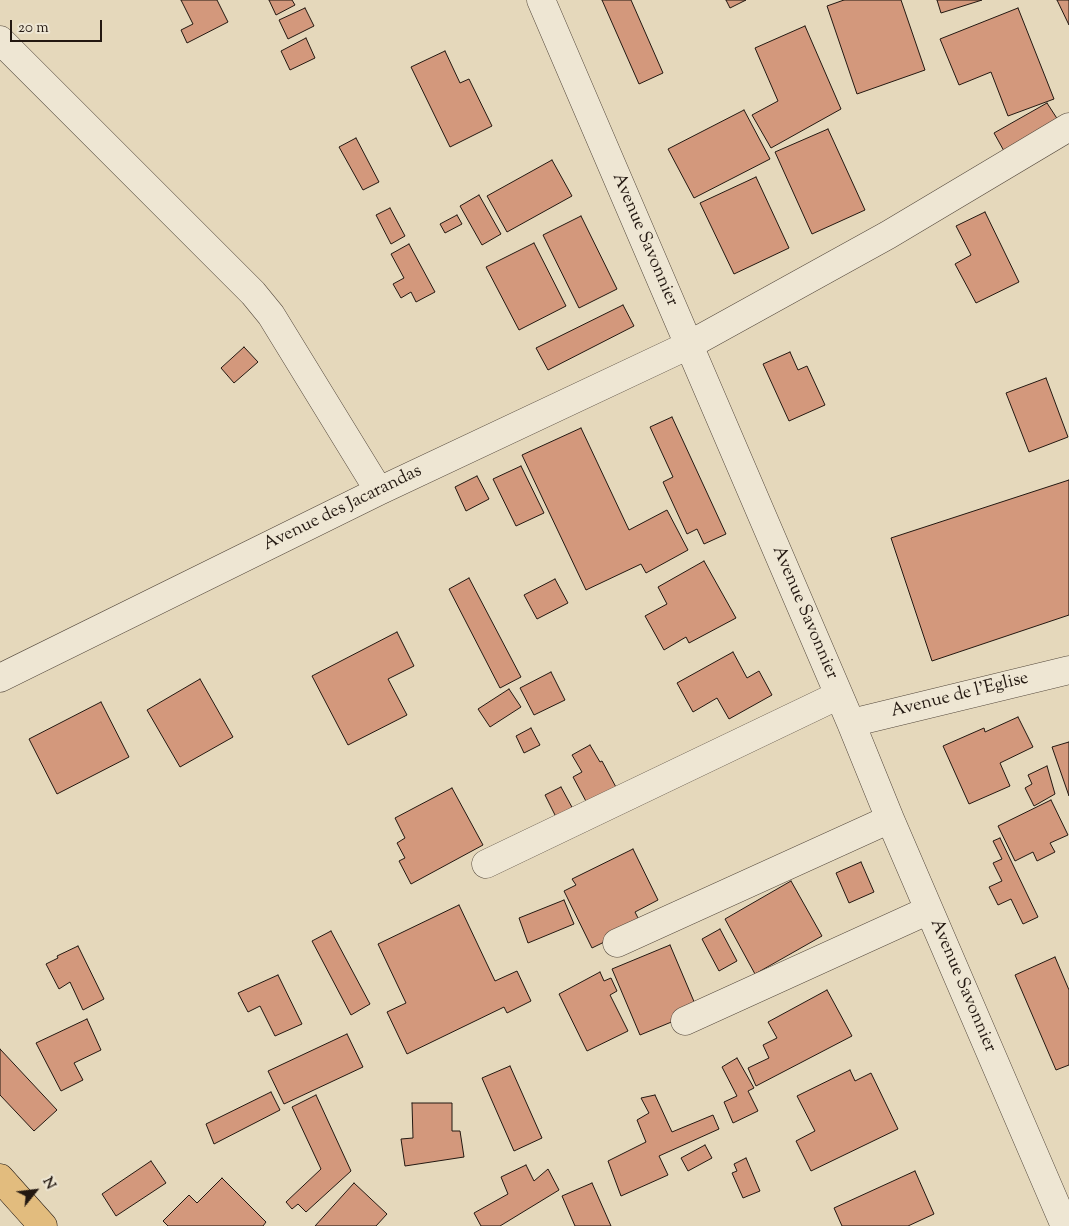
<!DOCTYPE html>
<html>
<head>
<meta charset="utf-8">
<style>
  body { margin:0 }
  #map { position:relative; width:1069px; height:1226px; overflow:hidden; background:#e5d8bb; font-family:"Sorts Mill Goudy",serif }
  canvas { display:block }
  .north { position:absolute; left:10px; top:1166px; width:50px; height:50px; -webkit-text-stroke:4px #eee6d3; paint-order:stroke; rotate:61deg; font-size:14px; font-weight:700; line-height:20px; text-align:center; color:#231811 }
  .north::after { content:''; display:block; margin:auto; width:18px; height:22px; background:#231811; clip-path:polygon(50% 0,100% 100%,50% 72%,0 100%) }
  .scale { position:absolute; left:10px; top:20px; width:92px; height:22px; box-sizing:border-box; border:2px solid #231811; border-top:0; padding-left:6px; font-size:15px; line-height:18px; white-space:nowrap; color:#231811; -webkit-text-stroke:4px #eee6d3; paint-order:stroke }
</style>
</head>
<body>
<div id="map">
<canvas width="1069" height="1226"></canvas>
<div class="north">N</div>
<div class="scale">20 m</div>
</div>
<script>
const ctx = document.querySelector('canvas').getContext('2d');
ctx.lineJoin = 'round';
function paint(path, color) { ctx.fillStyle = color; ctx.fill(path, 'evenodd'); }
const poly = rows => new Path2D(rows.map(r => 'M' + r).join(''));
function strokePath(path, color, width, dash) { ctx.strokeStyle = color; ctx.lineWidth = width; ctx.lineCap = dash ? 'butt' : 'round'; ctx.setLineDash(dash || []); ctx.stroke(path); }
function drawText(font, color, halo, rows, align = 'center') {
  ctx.font = font + ' "Sorts Mill Goudy",serif'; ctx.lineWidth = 4.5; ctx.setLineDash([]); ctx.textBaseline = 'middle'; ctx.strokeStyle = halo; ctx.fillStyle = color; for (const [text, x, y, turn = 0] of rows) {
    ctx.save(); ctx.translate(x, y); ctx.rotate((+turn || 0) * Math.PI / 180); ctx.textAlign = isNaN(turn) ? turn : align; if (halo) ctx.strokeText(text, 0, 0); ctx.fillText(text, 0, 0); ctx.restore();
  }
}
const building = poly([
  [181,0,217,0,228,22,187,43,181,30,193,24,181,0],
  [269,0,292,0,295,5,276,15,269,0],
  [602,0,631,0,663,73,639,84,602,0],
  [726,0,746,0,730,8,726,0],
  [844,0,901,0,925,70,857,94,827,6,844,0],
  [937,0,982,0,941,13,937,0],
  [1057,0,1069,0,1069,25,1057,0],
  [305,8,314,26,288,39,279,20,305,8],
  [1018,8,1054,99,1008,116,991,72,959,85,940,39,1018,8],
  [805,26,841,109,771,148,752,115,778,101,755,48,805,26],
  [306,38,315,58,290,70,281,51,306,38],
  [445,51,460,83,469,79,492,126,450,147,411,67,445,51],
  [1047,103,1058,120,1004,151,994,133,1047,103],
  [744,110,770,159,694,198,668,149,744,110],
  [828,129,865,210,812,234,775,152,828,129],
  [356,138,379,182,363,190,339,147,356,138],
  [552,160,572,196,507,232,487,196,552,160],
  [756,177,789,248,734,274,700,203,756,177],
  [479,195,501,234,482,245,460,206,479,195],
  [390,208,405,236,391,244,376,215,390,208],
  [985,212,1019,282,976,303,955,264,971,255,956,226,985,212],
  [457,215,462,224,445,233,440,224,457,215],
  [581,216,617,289,579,308,543,235,581,216],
  [534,243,566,306,519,330,486,267,534,243],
  [409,244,435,292,416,302,411,292,401,298,393,284,404,278,391,254,409,244],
  [623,305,634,326,548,370,536,348,623,305],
  [244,347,258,362,234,383,221,368,244,347],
  [790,352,798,370,807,366,825,405,789,421,763,364,790,352],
  [1046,378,1068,437,1029,452,1006,393,1046,378],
  [672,417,726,534,704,544,697,529,687,534,663,482,673,477,650,427,672,417],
  [581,428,629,530,667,510,688,550,646,573,641,564,586,590,522,455,581,428],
  [521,466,544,513,516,526,493,479,521,466],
  [477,476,489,499,466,511,455,487,477,476],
  [1069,480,1069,615,932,661,891,538,1069,480],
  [704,561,736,618,689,643,686,637,664,650,645,616,667,604,658,587,704,561],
  [469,578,521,677,500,688,449,589,469,578],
  [555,579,568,603,537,619,524,595,555,579],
  [397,632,414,666,388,679,407,715,348,745,312,676,397,632],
  [733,652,747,678,759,671,772,695,729,719,717,698,693,712,677,683,733,652],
  [551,672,565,700,534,715,520,688,551,672],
  [200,679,233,737,180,767,147,710,200,679],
  [509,689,521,707,490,727,478,709,509,689],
  [101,702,129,757,57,794,29,739,101,702],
  [1018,717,1033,747,1000,763,1010,786,969,804,943,746,984,728,985,732,1018,717],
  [531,728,540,745,524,753,516,736,531,728],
  [1069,742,1069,796,1052,747,1069,742],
  [590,745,600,762,602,761,617,789,588,805,573,777,582,772,572,755,590,745],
  [1047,766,1055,794,1034,806,1025,788,1032,784,1028,775,1047,766],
  [561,787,573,809,556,817,545,795,561,787],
  [452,788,483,845,411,884,399,861,405,858,397,843,405,838,395,818,452,788],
  [1051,800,1068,835,1050,843,1055,852,1037,861,1033,852,1015,861,998,826,1051,800],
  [1000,838,1038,917,1023,924,1011,899,998,905,989,887,1002,881,993,863,1002,859,993,841,1000,838],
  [633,849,658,900,635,912,641,924,592,948,564,891,576,885,572,879,633,849],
  [861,862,874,892,849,903,836,873,861,862],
  [791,881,822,936,755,974,725,919,791,881],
  [564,900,574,924,528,943,519,918,564,900],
  [459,905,495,981,517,971,531,1001,507,1013,504,1007,407,1054,387,1012,406,1003,378,944,459,905],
  [720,929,737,961,719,971,702,939,720,929],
  [331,931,370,1004,351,1015,312,941,331,931],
  [670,945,698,1011,640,1035,612,969,670,945],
  [78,946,104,999,83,1010,70,982,59,989,46,964,58,958,57,956,78,946],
  [1055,957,1069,990,1069,1065,1056,1070,1015,975,1055,957],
  [600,972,604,981,611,978,617,991,610,995,628,1031,587,1051,559,994,600,972],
  [278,975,302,1024,275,1036,260,1006,248,1012,238,993,278,975],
  [827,990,852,1036,756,1086,748,1068,769,1058,763,1045,777,1038,768,1022,827,990],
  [87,1019,101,1050,74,1063,83,1080,61,1091,36,1043,87,1019],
  [347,1034,363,1067,284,1104,268,1071,347,1034],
  [0,1049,57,1110,34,1131,0,1095,0,1049],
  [737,1058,754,1088,748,1091,758,1111,733,1123,724,1102,737,1096,722,1067,737,1058],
  [510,1066,542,1138,514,1151,482,1078,510,1066],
  [850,1070,855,1081,871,1073,898,1129,811,1171,796,1141,815,1131,797,1096,850,1070],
  [271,1092,280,1110,214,1144,206,1124,271,1092],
  [316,1095,351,1171,306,1212,298,1204,292,1209,286,1202,321,1169,292,1107,316,1095],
  [655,1095,672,1132,713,1115,719,1129,659,1156,668,1175,621,1196,608,1161,646,1142,637,1120,649,1113,641,1098,655,1095],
  [412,1103,452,1103,452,1131,460,1131,464,1157,405,1166,401,1139,413,1138,412,1103],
  [705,1145,712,1158,688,1171,681,1158,705,1145],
  [746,1158,760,1191,743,1198,732,1173,737,1171,734,1164,746,1158],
  [151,1161,166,1183,116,1216,102,1194,151,1161],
  [526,1165,534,1181,548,1169,559,1190,500,1226,481,1226,474,1213,508,1194,501,1177,526,1165],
  [915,1171,934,1214,908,1226,842,1226,834,1208,915,1171],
  [222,1178,266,1222,263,1226,168,1226,163,1221,189,1195,197,1203,222,1178],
  [354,1183,387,1214,376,1226,315,1226,354,1183],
  [592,1183,611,1226,575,1226,562,1196,592,1183]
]);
paint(building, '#d3987c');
strokePath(building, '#231811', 1);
const minor = poly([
  [541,0,851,723,890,819,1065,1226],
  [0,40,253,293,271,315,379,491],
  [0,678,379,491,689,345,888,235,1069,127],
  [851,723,1069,670],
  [486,864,839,695],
  [617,943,890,819],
  [685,1021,929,910]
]);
const major = poly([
  [0,1178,43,1226]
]);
strokePath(minor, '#54483c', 29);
strokePath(major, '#231811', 29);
strokePath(minor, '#eee6d3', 28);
strokePath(major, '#e2bc7e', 28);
drawText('18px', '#231811', '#eee6d3', [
  ["Avenue Savonnier",644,240,67],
  ["Avenue des Jacarandas",343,509,-26],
  ["Avenue Savonnier",804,613,67],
  ["Avenue de l'Eglise",960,696,-14],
  ["Avenue Savonnier",962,986,67]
]);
</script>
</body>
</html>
